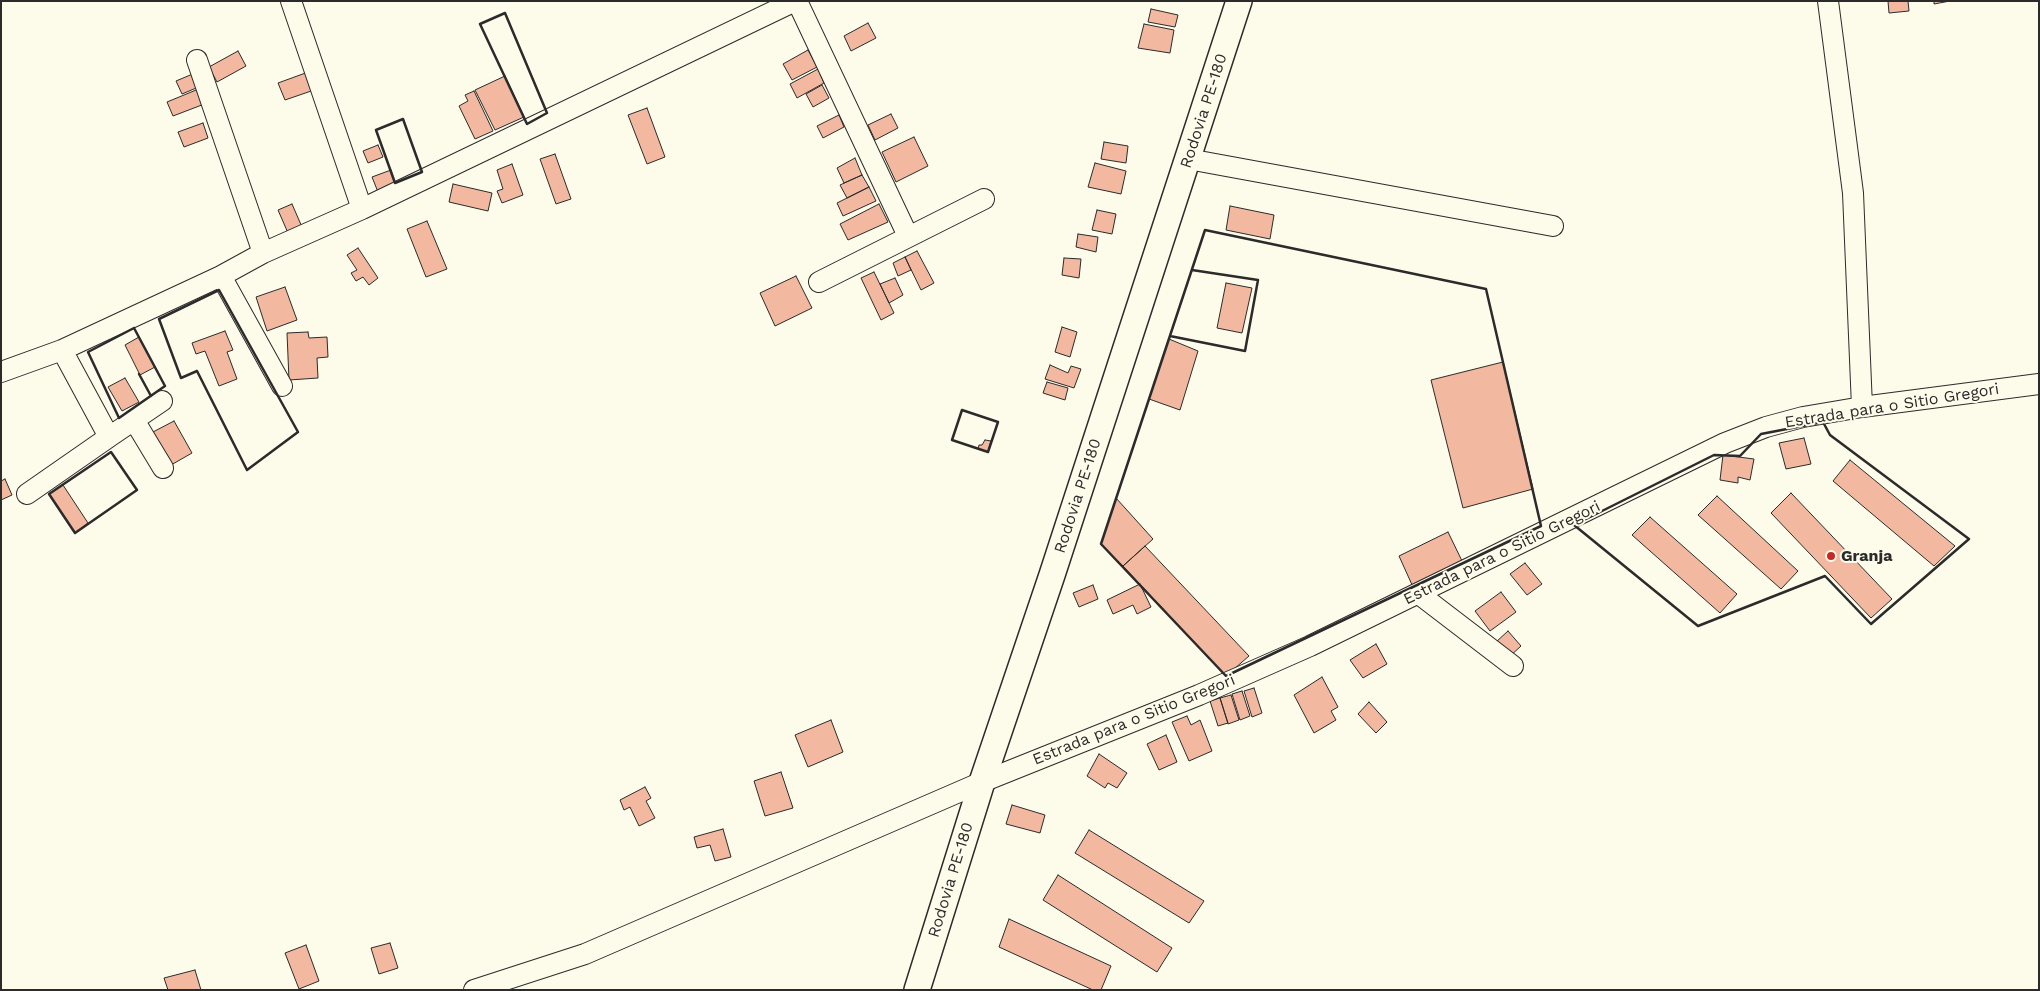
<!DOCTYPE html>
<html>
<head>
<meta charset="utf-8">
<style>
  body { margin:0 }
  #map { position:relative; width:2040px; height:991px; overflow:hidden; background:#fdfbea; font-family:"Work Sans",sans-serif }
  canvas { display:block }
  .frame { position:absolute; inset:0; border:2px solid #2b2b2b; pointer-events:none }
</style>
</head>
<body>
<div id="map">
<canvas width="2040" height="991"></canvas>
<div class="frame"></div>
</div>
<script>
const ctx = document.querySelector('canvas').getContext('2d');
ctx.lineJoin = 'round';
function paint(path, color) { ctx.fillStyle = color; ctx.fill(path, 'evenodd'); }
const poly = rows => new Path2D(rows.map(r => 'M' + r).join(''));
function strokePath(path, color, width, dash) { ctx.strokeStyle = color; ctx.lineWidth = width; ctx.lineCap = dash ? 'butt' : 'round'; ctx.setLineDash(dash || []); ctx.stroke(path); }
function drawText(font, color, halo, rows, align = 'center') {
  ctx.font = font + ' "Work Sans",sans-serif'; ctx.lineWidth = 4; ctx.setLineDash([]); ctx.textBaseline = 'middle'; ctx.strokeStyle = halo; ctx.fillStyle = color; for (const [text, x, y, turn = 0] of rows) {
    ctx.save(); ctx.translate(x, y); ctx.rotate((+turn || 0) * Math.PI / 180); ctx.textAlign = isNaN(turn) ? turn : align; if (halo) ctx.strokeText(text, 0, 0); ctx.fillText(text, 0, 0); ctx.restore();
  }
}
const building = poly([
  [1888,1,1908,1,1909,11,1889,13,1888,1],
  [1934,1,1950,1,1934,4,1934,1],
  [1151,9,1178,15,1175,27,1148,22,1151,9],
  [868,23,876,38,851,51,844,36,868,23],
  [1144,24,1174,30,1170,53,1138,48,1144,24],
  [808,50,817,67,792,80,783,64,808,50],
  [238,51,246,66,217,82,209,67,238,51],
  [818,69,824,83,797,98,790,84,818,69],
  [311,71,317,89,285,100,278,83,311,71],
  [195,73,201,86,182,94,176,81,195,73],
  [505,76,524,117,495,130,475,90,505,76],
  [822,85,829,98,813,107,806,94,822,85],
  [201,88,207,103,173,116,167,102,201,88],
  [474,91,493,131,475,139,459,106,468,101,465,95,474,91],
  [647,108,665,157,647,164,628,115,647,108],
  [891,114,898,128,875,140,868,125,891,114],
  [839,115,844,127,823,138,817,126,839,115],
  [203,123,208,138,184,147,178,132,203,123],
  [914,137,928,166,896,182,882,152,914,137],
  [1104,142,1128,146,1126,163,1101,159,1104,142],
  [378,145,383,157,368,163,363,151,378,145],
  [555,154,571,199,556,204,540,159,555,154],
  [855,158,862,175,844,183,837,168,855,158],
  [1095,163,1126,171,1121,194,1088,187,1095,163],
  [512,164,523,195,502,203,497,191,503,189,497,170,512,164],
  [391,170,395,183,378,192,372,177,391,170],
  [862,175,869,187,847,198,840,185,862,175],
  [453,184,492,193,488,211,449,202,453,184],
  [869,187,876,201,843,216,837,203,869,187],
  [292,204,302,227,288,233,278,210,292,204],
  [879,204,888,222,848,240,840,224,879,204],
  [1230,206,1274,215,1270,239,1226,230,1230,206],
  [1097,210,1116,214,1112,234,1092,230,1097,210],
  [427,221,447,269,426,277,407,229,427,221],
  [1078,234,1098,237,1096,252,1076,247,1078,234],
  [358,248,378,278,369,285,363,277,356,281,351,273,357,270,347,255,358,248],
  [917,251,934,283,921,290,905,257,917,251],
  [905,257,911,270,898,276,893,263,905,257],
  [1064,258,1081,259,1079,278,1062,275,1064,258],
  [874,272,894,313,881,320,861,278,874,272],
  [796,276,812,308,775,326,760,293,796,276],
  [895,278,903,295,889,303,880,284,895,278],
  [1226,283,1252,288,1242,333,1217,328,1226,283],
  [285,287,297,320,267,331,256,297,285,287],
  [1062,327,1077,332,1070,357,1055,352,1062,327],
  [225,331,233,350,227,352,237,379,219,386,205,351,196,354,192,343,225,331],
  [308,332,309,338,327,337,328,357,317,358,318,378,289,380,287,333,308,332],
  [139,337,155,367,140,375,125,345,139,337],
  [1169,339,1198,351,1180,410,1149,399,1169,339],
  [1503,362,1533,489,1463,508,1431,380,1503,362],
  [1050,365,1068,373,1071,366,1081,369,1074,388,1045,379,1050,365],
  [125,378,139,402,122,411,108,387,125,378],
  [1047,382,1068,388,1065,400,1043,393,1047,382],
  [174,421,192,453,171,465,153,432,174,421],
  [1804,438,1811,464,1786,469,1779,443,1804,438],
  [985,440,991,441,988,452,978,449,979,445,982,445,985,440],
  [1723,455,1754,459,1750,480,1738,477,1738,483,1720,480,1723,455],
  [1850,460,1955,546,1934,566,1833,481,1850,460],
  [5,479,12,495,1,500,1,481,5,479],
  [63,485,88,523,75,533,49,494,63,485],
  [1791,493,1892,599,1871,618,1771,513,1791,493],
  [1717,496,1798,571,1781,589,1698,515,1717,496],
  [1116,498,1153,539,1123,566,1101,544,1116,498],
  [1650,517,1737,594,1720,613,1632,535,1650,517],
  [1448,532,1463,563,1413,587,1399,556,1448,532],
  [1145,546,1249,656,1226,676,1123,566,1145,546],
  [1525,563,1542,584,1527,595,1510,574,1525,563],
  [1140,584,1151,607,1137,614,1133,605,1113,614,1107,600,1140,584],
  [1093,585,1098,599,1079,607,1073,593,1093,585],
  [1501,592,1516,612,1490,631,1475,611,1501,592],
  [1508,631,1521,646,1509,657,1496,642,1508,631],
  [1376,644,1387,664,1363,678,1350,660,1376,644],
  [1322,677,1338,707,1331,711,1336,720,1314,733,1294,695,1322,677],
  [1254,688,1262,713,1252,717,1244,691,1254,688],
  [1242,691,1250,716,1240,720,1232,694,1242,691],
  [1231,695,1239,720,1228,724,1220,698,1231,695],
  [1220,698,1228,723,1218,726,1210,701,1220,698],
  [1369,702,1387,722,1376,733,1358,714,1369,702],
  [1187,716,1191,725,1200,720,1212,751,1189,761,1172,722,1187,716],
  [831,720,843,752,808,767,795,735,831,720],
  [1166,735,1177,762,1159,770,1147,744,1166,735],
  [1099,754,1127,773,1117,788,1108,783,1105,788,1087,776,1099,754],
  [781,772,793,808,765,816,754,781,781,772],
  [645,787,651,798,646,801,655,818,639,826,630,807,624,810,620,800,645,787],
  [1012,805,1045,815,1040,833,1006,824,1012,805],
  [723,829,731,857,715,861,710,845,697,848,694,837,723,829],
  [1089,830,1204,901,1189,923,1075,853,1089,830],
  [1058,875,1172,948,1157,972,1043,900,1058,875],
  [1009,919,1111,966,1101,990,1093,990,999,947,1009,919],
  [390,943,398,968,379,974,371,948,390,943],
  [306,945,319,981,299,989,285,953,306,945],
  [195,970,201,990,168,990,164,978,195,970]
]);
paint(building, '#f2b8a0');
strokePath(building, '#2b2b2b', 1);
const minor = poly([
  [291,1,362,209],
  [797,1,908,236],
  [1828,1,1853,193,1862,407],
  [197,60,263,253],
  [1188,159,1553,226],
  [221,276,282,386],
  [819,282,984,199],
  [1,372,62,350,221,276,263,253,362,209,795,1],
  [134,420,163,468],
  [109,437,162,401],
  [27,494,109,437,62,350],
  [1419,594,1513,666],
  [474,990,585,954,982,782,1199,695,1310,646,1725,443,1766,427,1803,417,1862,407,2039,384]
]);
const major = poly([
  [917,990,982,782,1052,575,1239,1]
]);
strokePath(minor, '#2b2b2b', 22);
strokePath(major, '#2b2b2b', 28);
strokePath(minor, '#fdfbea', 20);
strokePath(major, '#fdfbea', 25);
strokePath(poly([
  [505,13,547,113,527,124,480,24,505,13],
  [403,119,422,172,395,183,376,130,403,119],
  [1205,230,1486,289,1541,526,1226,676,1101,544,1205,230],
  [219,290,298,432,247,470,197,371,181,378,159,319,219,290],
  [134,328,165,386,119,418,88,352,134,328],
  [1170,336,1245,351,1258,280,1192,270],
  [139,374,151,396],
  [962,410,998,422,988,452,952,440,962,410],
  [1823,422,1830,435,1969,539,1871,624,1825,576,1698,626,1574,525,1714,455,1740,456,1761,434,1823,422],
  [111,452,137,490,75,533,49,494,111,452]
]), '#2b2b2b', 2.5);
for (const [x, y, r, color] of [
  [1831,556,5,"#c62828"]
]) { const dot = new Path2D(); dot.arc(x, y, r, 0, 2 * Math.PI); ctx.fillStyle = color; ctx.fill(dot); strokePath(dot, '#fdfbea', 2); }
drawText('16px', '#2b2b2b', '#fdfbea', [
  ["Rodovia PE-180",1204,111,-72],
  ["Estrada para o Sitio Gregori",1892,406,-9],
  ["Rodovia PE-180",1078,496,-72],
  ["Estrada para o Sitio Gregori",1502,553,-26],
  ["Estrada para o Sitio Gregori",1134,720,-22],
  ["Rodovia PE-180",951,880,-73]
]);
drawText('bold 16px', '#2b2b2b', '#fdfbea', [
  ["Granja",1841,556]
], 'left');
</script>
</body>
</html>
